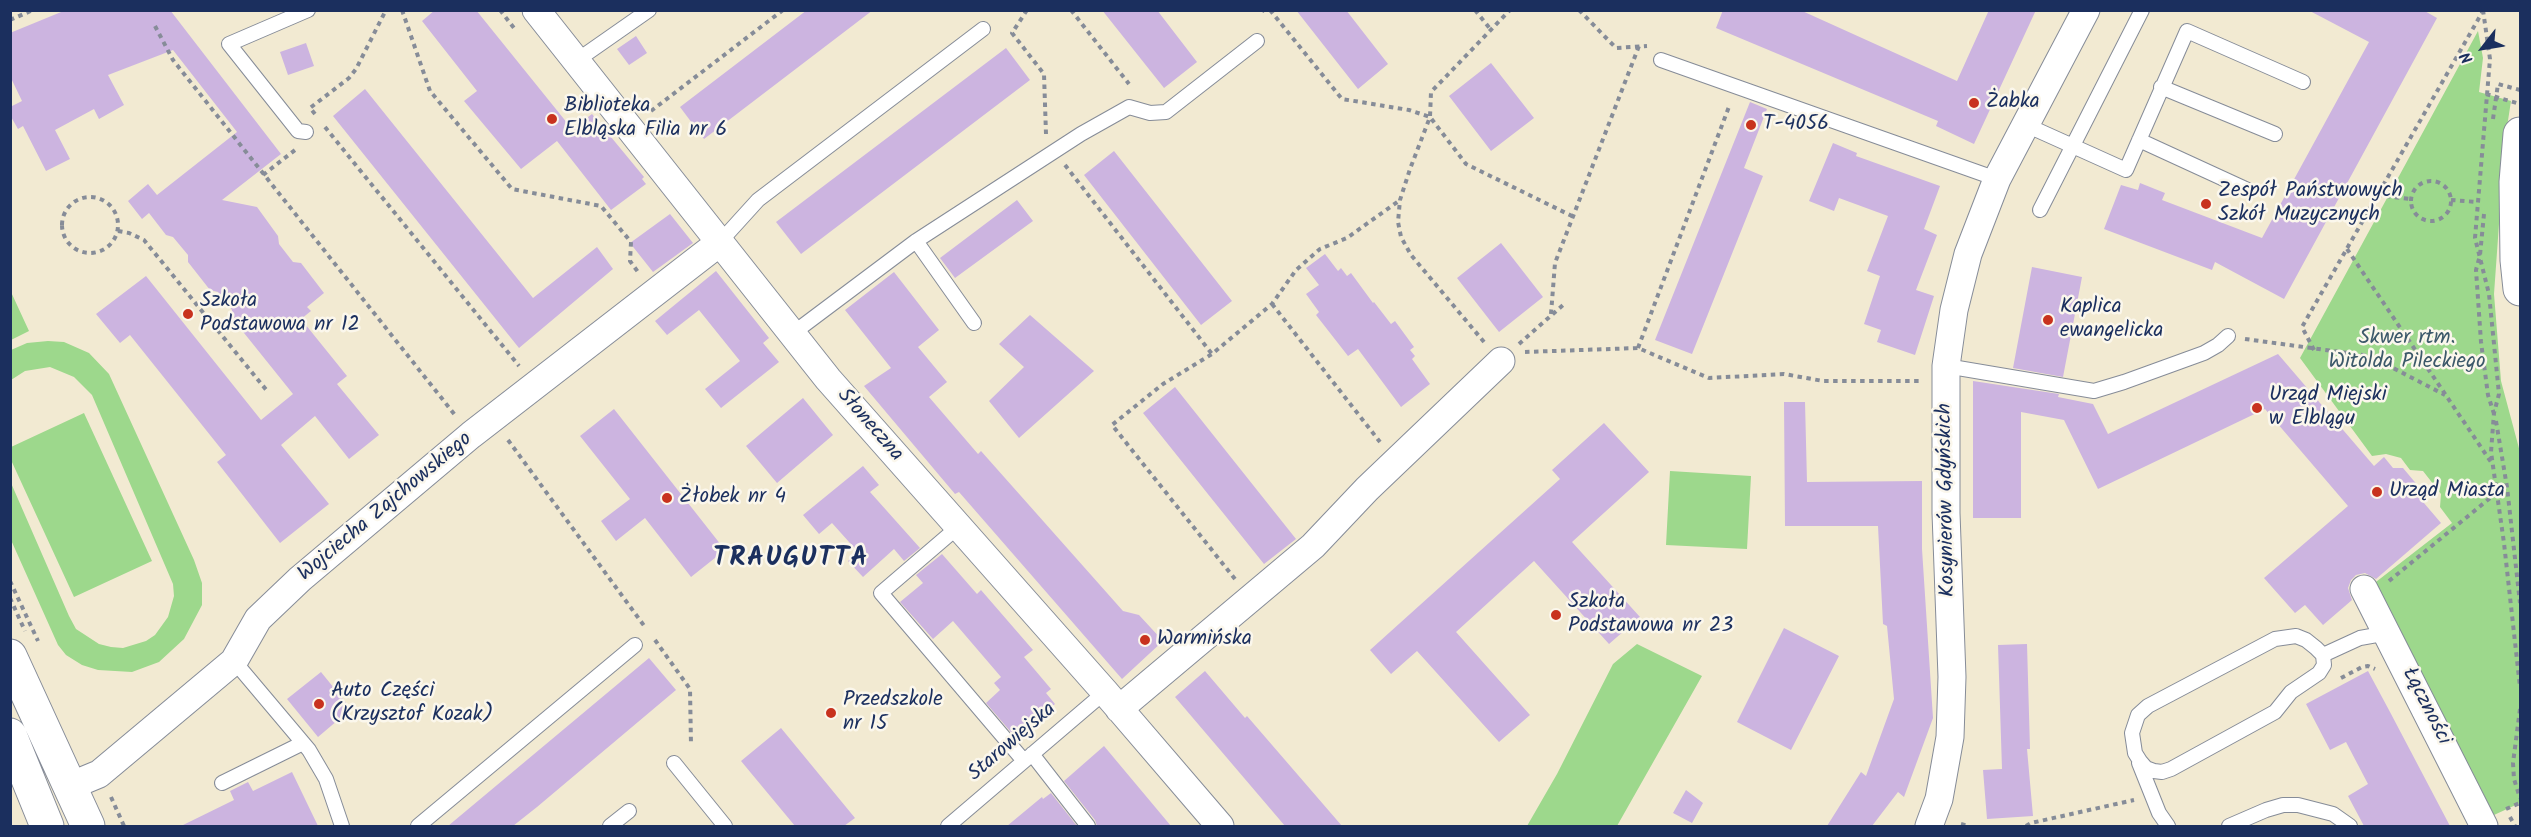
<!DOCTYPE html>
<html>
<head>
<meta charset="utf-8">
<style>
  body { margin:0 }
  #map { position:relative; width:2531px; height:837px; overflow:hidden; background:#f2ead2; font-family:Kalam,sans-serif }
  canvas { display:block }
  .frame { position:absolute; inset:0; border:12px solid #1b2f5e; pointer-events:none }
  .north { position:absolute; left:2453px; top:18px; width:60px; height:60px; -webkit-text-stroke:4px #fbf7ec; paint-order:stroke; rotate:239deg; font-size:16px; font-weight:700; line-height:24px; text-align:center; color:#1b2f5e }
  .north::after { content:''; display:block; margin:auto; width:21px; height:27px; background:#1b2f5e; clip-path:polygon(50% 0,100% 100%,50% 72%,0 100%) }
</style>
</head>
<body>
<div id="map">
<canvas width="2531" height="837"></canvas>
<div class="frame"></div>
<div class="north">N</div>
</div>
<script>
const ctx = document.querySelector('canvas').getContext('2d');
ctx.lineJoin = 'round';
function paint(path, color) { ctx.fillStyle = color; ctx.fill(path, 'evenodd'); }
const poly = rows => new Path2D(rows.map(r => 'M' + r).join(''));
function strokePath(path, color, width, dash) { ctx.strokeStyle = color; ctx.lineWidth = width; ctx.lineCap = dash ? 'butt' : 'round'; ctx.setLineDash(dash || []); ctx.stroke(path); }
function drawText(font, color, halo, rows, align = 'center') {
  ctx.font = font + ' Kalam,sans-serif'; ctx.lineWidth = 5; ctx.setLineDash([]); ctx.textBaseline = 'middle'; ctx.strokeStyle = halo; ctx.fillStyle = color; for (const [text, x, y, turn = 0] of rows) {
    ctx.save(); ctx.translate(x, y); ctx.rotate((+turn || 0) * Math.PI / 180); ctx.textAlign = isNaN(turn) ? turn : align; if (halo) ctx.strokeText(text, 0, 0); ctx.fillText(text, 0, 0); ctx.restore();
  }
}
paint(poly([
  [2478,31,2483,58,2479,92,2511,101,2505,140,2494,294,2501,381,2520,452,2520,803,2494,815,2386,603,2372,585,2452,523,2440,507,2441,494,2423,471,2410,470,2401,458,2386,454,2372,456,2300,358],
  [11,292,29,331,11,340,10,340],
  [48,341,64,342,89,353,109,374,194,560,202,583,202,605,184,639,159,662,132,672,98,670,82,665,66,655,58,645,11,540,11,483,69,616,76,629,99,644,111,647,123,648,146,641,155,635,168,617,174,596,173,584,92,395,74,377,50,367,25,371,11,380,11,350,27,343],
  [84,413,152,561,74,597,11,460,11,447],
  [1670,471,1751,476,1747,549,1666,545],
  [1637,644,1702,676,1617,826,1527,826,1557,774,1613,664]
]), '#9dd88c');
paint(poly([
  [66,10,170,10,281,154,222,200,257,207,278,236,279,244,293,262,301,263,324,293,307,307,311,311,301,319,347,376,337,384,379,435,349,459,315,416,281,445,329,504,280,543,217,462,226,455,130,335,120,343,96,314,146,276,261,420,293,394,232,318,232,310,218,292,210,290,188,262,188,255,173,237,166,235,149,213,142,219,128,201,148,184,157,195,237,132,173,50,108,75,124,105,99,119,94,109,55,130,70,159,46,171,23,126,18,129,10,115,10,107,22,101,10,76,10,33],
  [435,10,476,10,572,129,592,114,644,177,642,179,646,184,611,210,557,141,521,169,464,101,477,91,422,21],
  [807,10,873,10,704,139,680,107],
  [1102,10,1157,10,1197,62,1164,88],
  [1296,10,1346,10,1388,64,1358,89],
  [1723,10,1800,10,1957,81,1989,10,2036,10,1974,144,1936,126,1938,121,1716,28],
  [2308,10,2423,10,2437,18,2284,299,2215,262,2212,270,2104,229,2121,185,2138,190,2140,183,2165,193,2162,200,2262,238,2369,42],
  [636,36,647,53,629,65,617,49],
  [306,43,314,66,288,75,280,52],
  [1006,48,1030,80,801,254,776,222],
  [1491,63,1534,118,1491,151,1449,96],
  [365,89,533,298,597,247,613,269,519,348,333,116],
  [1750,102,1767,109,1744,168,1763,176,1692,354,1655,340],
  [1833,143,1857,153,1856,156,1940,186,1924,229,1937,235,1916,290,1934,296,1915,355,1877,342,1881,330,1864,324,1880,276,1867,271,1888,216,1839,198,1834,211,1809,201],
  [1114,151,1232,301,1201,325,1084,175],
  [1017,200,1033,221,955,278,940,258],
  [670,214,693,243,653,272,630,243],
  [1501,243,1543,297,1499,332,1457,278],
  [1325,254,1338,271,1341,268,1347,276,1351,273,1373,303,1374,302,1391,324,1395,321,1414,347,1410,350,1415,356,1412,359,1430,384,1401,407,1358,349,1348,356,1316,315,1319,312,1306,294,1319,285,1306,268],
  [2032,267,2082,277,2063,377,2013,368],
  [716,271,769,338,763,343,779,362,721,408,705,389,740,361,699,310,667,335,655,321],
  [894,272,939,330,918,347,947,382,929,397,978,454,981,451,1123,611,1139,615,1163,641,1122,679,959,492,955,494,864,386,891,368,845,310],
  [1030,315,1094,371,1019,438,989,401,1024,367,999,344],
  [2278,354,2374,466,2384,457,2393,468,2403,468,2419,487,2418,496,2441,523,2376,579,2365,573,2356,575,2351,580,2348,588,2352,600,2323,625,2305,605,2295,613,2264,578,2348,506,2265,409,2098,489,2064,420,2021,412,2021,518,1973,518,1973,381,2059,394,2058,397,2093,404,2108,434],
  [1175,387,1296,539,1264,564,1143,413],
  [803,398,833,435,777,483,746,446],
  [1784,402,1805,402,1807,482,1922,481,1922,549,1933,718,1904,797,1898,792,1872,826,1827,826,1861,772,1866,776,1894,699,1887,626,1883,624,1878,526,1785,526],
  [614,409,725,550,691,577,645,518,616,541,601,521,630,499,580,436],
  [1604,423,1649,472,1572,542,1640,617,1609,644,1534,561,1456,632,1530,715,1499,742,1417,651,1391,674,1370,650,1560,479,1552,470],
  [863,466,879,485,870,492,920,548,904,561,894,549,863,577,848,561,858,552,832,523,819,534,803,515],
  [942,554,977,594,981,590,1033,650,1024,657,1051,689,1046,693,1055,704,1016,738,986,703,1000,690,994,683,1001,677,953,621,933,639,900,602,923,583,916,575],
  [1784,628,1839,656,1791,750,1737,722],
  [2027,644,2030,749,2027,749,2033,816,1987,819,1983,770,2002,769,1998,645],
  [649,658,676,690,537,807,513,826,448,826],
  [1205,671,1245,718,1247,716,1342,826,1285,826,1175,697],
  [2368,671,2390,712,2450,826,2364,826,2348,796,2368,784,2346,742,2330,750,2306,704],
  [321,672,351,709,318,737,287,699],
  [781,728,855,818,844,826,795,826,741,761],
  [1104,746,1171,826,1097,826,1095,820,1064,781],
  [292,772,318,826,181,826,234,800,230,791,248,782,253,791],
  [1686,790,1703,803,1692,823,1673,813],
  [1051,793,1077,826,1007,826,1042,797,1043,799]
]), '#ccb4e0');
const service = poly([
  [1661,60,1997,179],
  [576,61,649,10],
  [2161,87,2275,134],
  [2026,125,2126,170,2187,31,2303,82],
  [306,132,298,131,229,44,308,10],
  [2139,140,2250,191],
  [2040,210,2142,10],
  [916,241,974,323],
  [719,243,758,200,983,29],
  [792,334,916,241,1081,134,1129,107,1150,113,1166,112,1257,41],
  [1946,366,2094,391,2124,382,2204,353,2218,345,2228,336],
  [958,527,881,593,1024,761],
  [2296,636,2306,640,2316,648,2323,655,2324,665,2319,673,2291,692,2275,712,2171,769,2162,772,2154,771,2146,768,2140,761,2135,753,2132,733,2138,715,2148,706,2275,639,2296,636],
  [2323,655,2360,638,2388,633],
  [234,661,309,750,326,779,342,826],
  [1032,754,1088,826],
  [674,763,725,826],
  [2139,763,2159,813,2168,826],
  [222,783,303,743],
  [418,826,635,645],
  [610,826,629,811],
  [948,826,1105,692],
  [2229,826,2266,810,2283,805,2298,805,2333,814,2350,826]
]);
const minor = poly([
  [536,10,828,379,1105,692,1220,826],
  [2364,589,2484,826],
  [1119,709,1313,546,1367,489,1501,361],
  [70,786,99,774,234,661,258,619,300,579,471,435,719,243],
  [1929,826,1939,799,1950,737,1952,677,1946,513,1946,366,1954,310,1968,254,1997,179,2086,10]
]);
const tertiary = poly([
  [2520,134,2516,182,2517,260,2520,289],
  [10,656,88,826],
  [10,735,47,826]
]);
strokePath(service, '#868c98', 16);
strokePath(minor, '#868c98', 29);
strokePath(tertiary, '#868c98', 35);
strokePath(poly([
  [402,10,430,91,512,189,601,206,631,242,630,261,638,272],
  [500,10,514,28],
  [1027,10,1012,33,1044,74,1046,134],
  [1071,10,1129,84],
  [1270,10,1342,99,1409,110,1430,117,1466,164,1572,216],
  [1475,10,1491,30],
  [1579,10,1616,48,1647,46],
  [2483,10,2490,59,2475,238,2489,294,2499,394,2494,413,2491,452,2504,543,2520,687],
  [1262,12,1263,10],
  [10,20,33,10],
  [155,26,173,60,455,415],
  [2486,94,2520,104],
  [651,111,783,10],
  [315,114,310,108,349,78,356,69,386,10],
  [2493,119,2498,84,2520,90],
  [325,127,519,366],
  [1065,165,1212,354],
  [263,175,295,150],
  '2411 201a20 20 0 1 1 40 0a20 20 0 1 1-40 0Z',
  [2377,195,2410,199],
  '62 225a28 28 0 1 1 56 0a28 28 0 1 1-56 0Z',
  [2451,200,2477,202],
  [2484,214,2480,255,2476,270,2481,342,2488,395,2494,414],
  [118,231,129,233,144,240,268,392],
  [2347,249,2491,462],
  [1272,304,1380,442],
  [1551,314,1555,263,1639,46],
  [2245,339,2370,356,2445,395],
  [1484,342,1411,255,1401,237,1398,222,1400,200,1410,169,1430,117,1431,92,1510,10],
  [1519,344,1563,305],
  [1638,348,1730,104],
  [2314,350,2302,327,2483,11],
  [1525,352,1638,348,1709,378,1784,374,1823,381,1921,381],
  [2496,421,2507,487,2520,603],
  [508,440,645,627],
  [1235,579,1112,425,1163,384,1212,354,1272,304,1296,270,1320,249,1347,238,1400,200],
  [10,581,38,641],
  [2389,581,2495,494],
  [10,598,25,631],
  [655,640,690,689,691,745],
  [2341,678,2362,667,2368,666,2375,669],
  [2520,709,2513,763,2514,779,2520,798],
  [111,797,124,826],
  [2506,809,2520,803],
  [2510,817,2515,826],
  [1961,824,1969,826],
  [2026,826,2031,823,2134,800]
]), '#868c98', 4, [4.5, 4.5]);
strokePath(service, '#fff', 14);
strokePath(minor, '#fff', 27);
strokePath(tertiary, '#fff', 33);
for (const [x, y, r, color] of [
  [1974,103,6,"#c8321e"],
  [552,119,6,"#c8321e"],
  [1751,125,6,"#c8321e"],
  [2206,204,6,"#c8321e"],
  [188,314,6,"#c8321e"],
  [2048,320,6,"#c8321e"],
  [2257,408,6,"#c8321e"],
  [2377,492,6,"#c8321e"],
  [667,498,6,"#c8321e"],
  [1556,615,6,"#c8321e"],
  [1145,640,6,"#c8321e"],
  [319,704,6,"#c8321e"],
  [831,713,6,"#c8321e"]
]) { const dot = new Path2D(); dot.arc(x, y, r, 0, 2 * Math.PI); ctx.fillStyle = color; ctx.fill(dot); strokePath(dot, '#fbf7ec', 2); }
drawText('21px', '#1b2f5e', '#fbf7ec', [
  ["Żabka",1986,103],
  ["Biblioteka",564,107],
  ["Elbląska Filia nr 6",564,131],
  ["T-4056",1763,125],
  ["Zespół Państwowych",2218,192],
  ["Szkół Muzycznych",2218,216],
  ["Szkoła",200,302],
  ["Podstawowa nr 12",200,326],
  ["Kaplica",2060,308],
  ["ewangelicka",2060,332],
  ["Urząd Miejski",2269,396],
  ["w Elblągu",2269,420],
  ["Urząd Miasta",2389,492],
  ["Żłobek nr 4",679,498],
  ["Szkoła",1568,603],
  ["Podstawowa nr 23",1568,627],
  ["Warmińska",1157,640],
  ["Auto Części",331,692],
  ["(Krzysztof Kozak)",331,716],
  ["Przedszkole",843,701],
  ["nr 15",843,725]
], 'left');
drawText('21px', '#3c596a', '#fbf7ec', [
  ["Skwer rtm.",2407,339],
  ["Witolda Pileckiego",2407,363]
]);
drawText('21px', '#1b2f5e', '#fbf7ec', [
  ["Słoneczna",869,426,49],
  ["Kosynierów Gdyńskich",1948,500,-91],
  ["Wojciecha Zajchowskiego",386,508,-40],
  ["Łączności",2425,707,63],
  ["Starowiejska",1013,743,-41]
]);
ctx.letterSpacing = '1.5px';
drawText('bold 27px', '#1b2f5e', '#fbf7ec', [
  ["TRAUGUTTA",791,560]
]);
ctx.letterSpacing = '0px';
</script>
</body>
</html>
